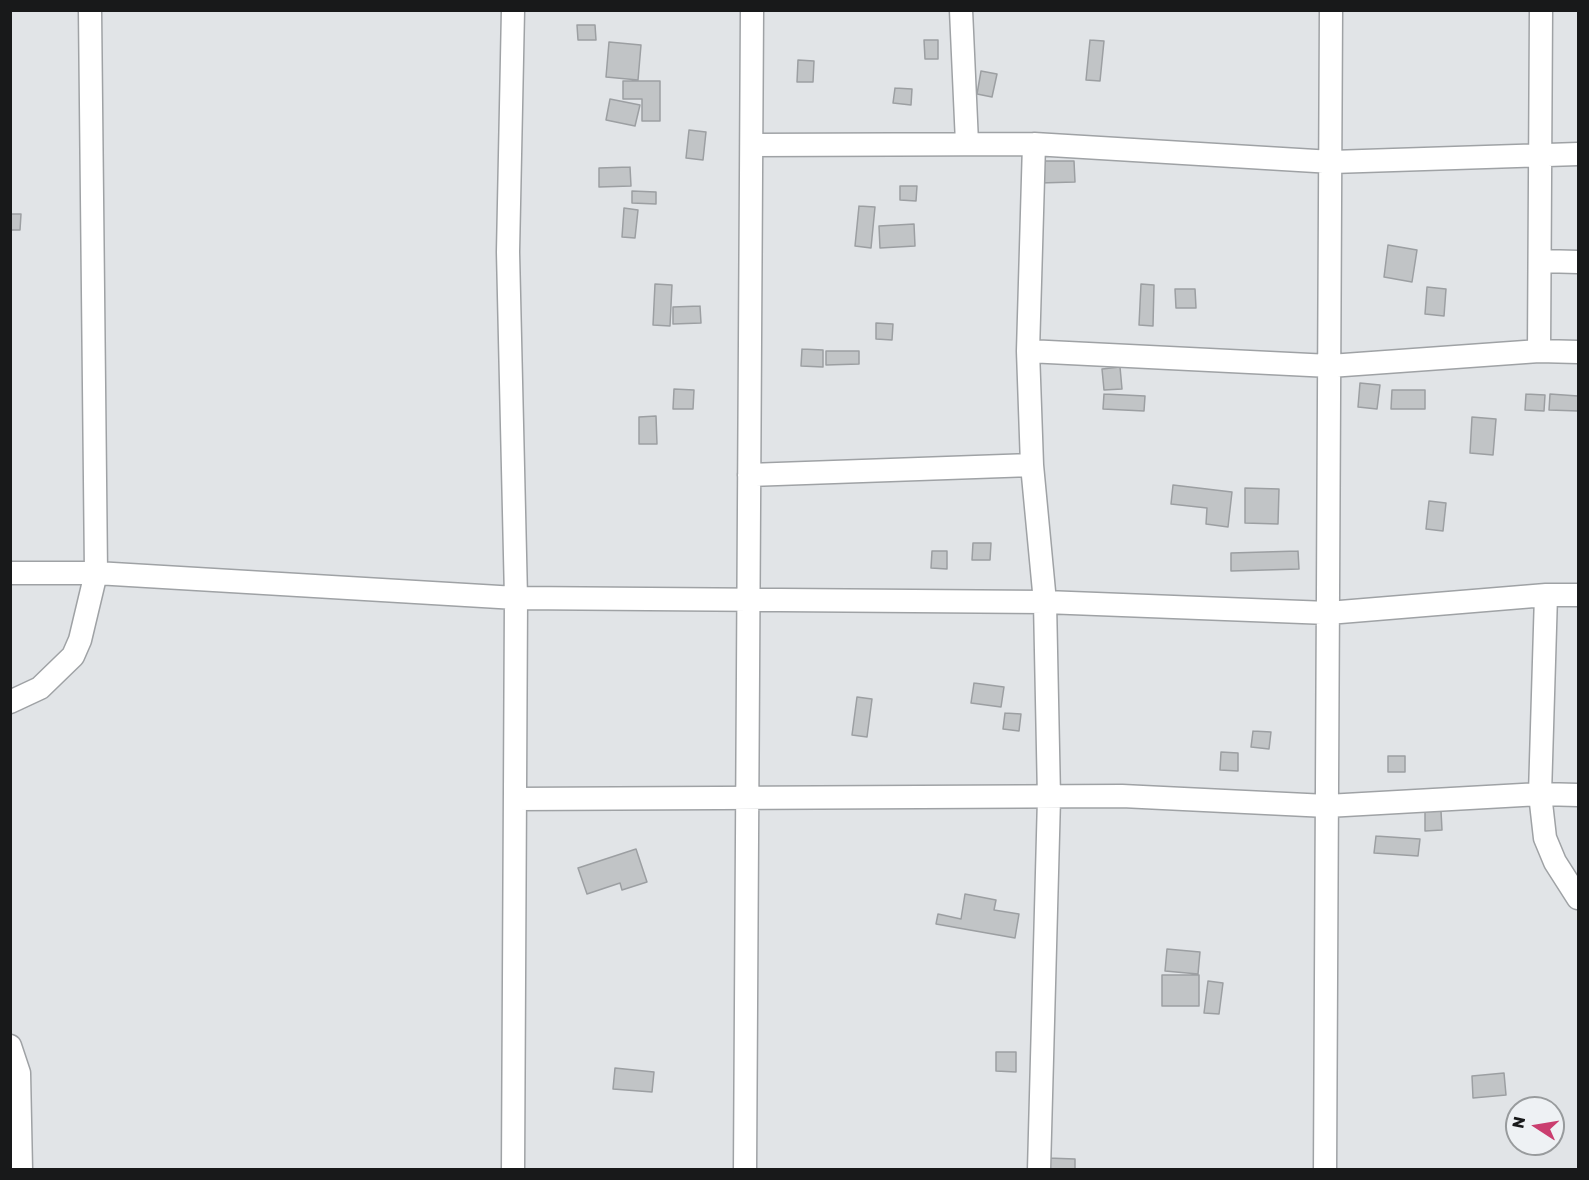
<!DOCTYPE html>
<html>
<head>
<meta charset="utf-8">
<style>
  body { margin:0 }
  #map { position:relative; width:1589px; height:1180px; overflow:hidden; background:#e1e4e7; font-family:Rubik,sans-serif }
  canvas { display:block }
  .frame { position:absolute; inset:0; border:12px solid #18191a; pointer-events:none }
  .north { position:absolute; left:1505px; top:1096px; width:60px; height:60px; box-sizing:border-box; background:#eef1f4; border:2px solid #989b9d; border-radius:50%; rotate:282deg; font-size:16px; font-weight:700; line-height:24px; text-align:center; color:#18191a }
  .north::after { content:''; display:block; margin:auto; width:21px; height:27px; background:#ca3e6f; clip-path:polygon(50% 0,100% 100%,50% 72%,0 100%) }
</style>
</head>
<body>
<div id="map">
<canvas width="1589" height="1180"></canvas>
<div class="frame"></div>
<div class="north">N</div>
</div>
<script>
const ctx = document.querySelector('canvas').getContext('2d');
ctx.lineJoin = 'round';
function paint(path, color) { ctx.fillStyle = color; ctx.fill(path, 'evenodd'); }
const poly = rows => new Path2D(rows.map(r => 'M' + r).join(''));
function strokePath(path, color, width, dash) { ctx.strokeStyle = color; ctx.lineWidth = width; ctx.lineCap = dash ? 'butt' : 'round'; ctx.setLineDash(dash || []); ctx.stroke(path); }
const building = poly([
  [577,25,595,25,596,40,578,40,577,25],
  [924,40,938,40,938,59,925,59,924,40],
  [1090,40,1104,41,1100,81,1086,80,1090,40],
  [609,42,641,45,638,80,606,77,609,42],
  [798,60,814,61,813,82,797,82,798,60],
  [981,71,997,74,992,97,977,94,981,71],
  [623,81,660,81,660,121,642,121,642,99,623,99,623,81],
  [895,88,912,89,911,105,893,103,895,88],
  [610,99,640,105,635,126,606,120,610,99],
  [689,130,706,132,703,160,686,158,689,130],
  [1038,161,1074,161,1075,182,1039,183,1038,161],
  [630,167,631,186,599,187,599,168,630,167],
  [900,186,917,186,916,201,900,200,900,186],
  [632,191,656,192,656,204,632,203,632,191],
  [859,206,875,207,871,248,855,246,859,206],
  [624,208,638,210,635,238,622,237,624,208],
  [10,214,21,214,20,230,10,230,10,214],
  [914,224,915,246,880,248,879,226,914,224],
  [1388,245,1417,250,1412,282,1384,277,1388,245],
  [655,284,672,285,670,326,653,325,655,284],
  [1141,284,1154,285,1153,326,1139,325,1141,284],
  [1427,287,1446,289,1444,316,1425,314,1427,287],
  [1175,289,1195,289,1196,308,1176,308,1175,289],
  [700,306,701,323,673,324,673,307,700,306],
  [876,323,893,324,892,340,876,339,876,323],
  [802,349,823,350,823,367,801,366,802,349],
  [826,351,859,351,859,364,826,365,826,351],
  [1120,367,1122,389,1104,390,1102,369,1120,367],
  [1360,383,1380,385,1377,409,1358,407,1360,383],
  [674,389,694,390,693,409,673,409,674,389],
  [1392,390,1425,390,1425,409,1391,409,1392,390],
  [1104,394,1145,396,1144,411,1103,409,1104,394],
  [1526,394,1545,395,1544,411,1525,410,1526,394],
  [1550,394,1578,396,1578,411,1549,410,1550,394],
  [656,416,657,444,639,444,639,417,656,416],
  [1472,417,1496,419,1493,455,1470,453,1472,417],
  [1173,485,1232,492,1228,527,1206,524,1207,508,1171,504,1173,485],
  [1245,488,1279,489,1278,524,1245,523,1245,488],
  [1429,501,1446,503,1443,531,1426,529,1429,501],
  [973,543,991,543,990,560,972,560,973,543],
  [932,551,947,551,947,569,931,568,932,551],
  [1298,551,1299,569,1231,571,1231,553,1298,551],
  [974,683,1004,687,1001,707,971,703,974,683],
  [857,697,872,699,867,737,852,735,857,697],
  [1005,713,1021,714,1019,731,1003,729,1005,713],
  [1253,731,1271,732,1269,749,1251,747,1253,731],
  [1221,752,1238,753,1238,771,1220,770,1221,752],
  [1388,756,1405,756,1405,772,1388,772,1388,756],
  [1425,811,1441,811,1442,830,1425,831,1425,811],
  [1376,836,1420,839,1418,856,1374,853,1376,836],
  [636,849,647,882,622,890,620,883,587,894,578,868,636,849],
  [965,894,996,900,994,910,1019,914,1015,938,936,924,938,914,961,919,965,894],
  [1167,949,1200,952,1198,974,1165,971,1167,949],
  [1162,975,1199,975,1199,1006,1162,1006,1162,975],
  [1208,981,1223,983,1219,1014,1204,1013,1208,981],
  [996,1052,1016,1052,1016,1072,996,1071,996,1052],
  [615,1068,654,1072,652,1092,613,1089,615,1068],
  [1504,1073,1506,1095,1473,1098,1472,1076,1504,1073],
  [1048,1158,1075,1159,1075,1170,1047,1170,1048,1158]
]);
paint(building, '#c1c4c6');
strokePath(building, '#9c9fa2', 1.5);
const minor = poly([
  [961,10,967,143],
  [1034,144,1028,351,1032,465,1045,602,1049,798,1039,1170],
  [752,145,1034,144,1332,162,1578,154],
  [1541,261,1578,262],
  [1028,351,1330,366,1539,351,1578,352],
  [1539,351,1541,10],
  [749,475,1032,465],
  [10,573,96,573,516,598,1045,602,1328,613,1546,595,1578,595],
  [1546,595,1540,794,1545,838,1555,862,1578,898],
  [10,702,40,688,73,656,80,640,96,573,90,10],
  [515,799,1122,796,1327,806,1540,794,1578,795],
  [10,1046,19,1073,21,1170],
  [513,1170,516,598,508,252,513,10],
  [745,1170,752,10],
  [1325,1170,1331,10]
]);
strokePath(minor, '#9fa2a5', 25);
strokePath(minor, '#fff', 22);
</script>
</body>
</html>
